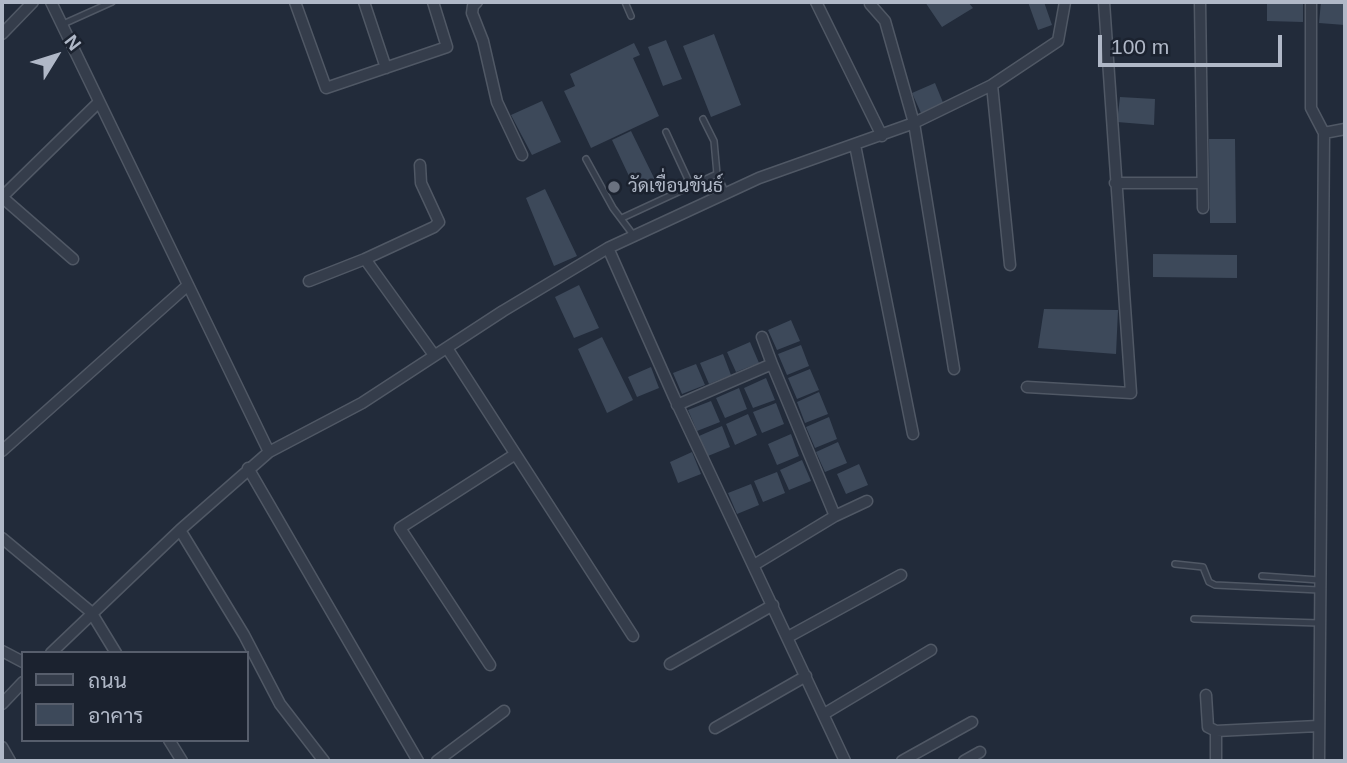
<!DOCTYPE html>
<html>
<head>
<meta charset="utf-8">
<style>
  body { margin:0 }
  #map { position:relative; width:1347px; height:763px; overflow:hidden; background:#222b3a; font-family:Arial,Sarabun,sans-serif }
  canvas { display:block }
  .frame { position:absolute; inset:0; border:4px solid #b0b8c7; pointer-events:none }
  .legend { position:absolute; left:21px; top:651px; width:228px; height:91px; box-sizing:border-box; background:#1b222f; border:2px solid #575e6c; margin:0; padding:9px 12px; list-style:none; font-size:21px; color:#b0b8c7 }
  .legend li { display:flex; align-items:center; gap:14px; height:35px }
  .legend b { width:35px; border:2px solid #575e6c }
  .north { position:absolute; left:21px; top:21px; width:70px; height:70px; -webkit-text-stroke:5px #1b222f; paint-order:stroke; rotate:52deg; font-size:19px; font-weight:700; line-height:28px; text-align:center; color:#b0b8c7 }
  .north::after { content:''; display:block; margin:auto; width:24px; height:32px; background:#b0b8c7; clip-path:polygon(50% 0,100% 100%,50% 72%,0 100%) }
  .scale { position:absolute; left:1098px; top:35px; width:184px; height:32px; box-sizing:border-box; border:4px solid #b0b8c7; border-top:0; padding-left:9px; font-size:21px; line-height:24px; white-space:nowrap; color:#b0b8c7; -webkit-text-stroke:5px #1b222f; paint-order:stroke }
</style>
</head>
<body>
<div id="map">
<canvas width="1347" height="763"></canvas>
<div class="frame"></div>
<ul class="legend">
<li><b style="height:9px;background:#353d4b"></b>ถนน</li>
<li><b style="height:19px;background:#3d495a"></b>อาคาร</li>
</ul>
<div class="north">N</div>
<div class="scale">100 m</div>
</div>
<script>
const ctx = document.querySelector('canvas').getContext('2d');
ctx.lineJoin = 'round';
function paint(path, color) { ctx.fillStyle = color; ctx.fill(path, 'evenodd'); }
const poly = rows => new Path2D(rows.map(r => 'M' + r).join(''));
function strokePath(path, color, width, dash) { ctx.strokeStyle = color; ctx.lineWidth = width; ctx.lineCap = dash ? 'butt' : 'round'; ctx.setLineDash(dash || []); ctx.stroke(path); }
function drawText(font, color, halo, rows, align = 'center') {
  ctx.font = font + ' Arial,Sarabun,sans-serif'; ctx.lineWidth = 5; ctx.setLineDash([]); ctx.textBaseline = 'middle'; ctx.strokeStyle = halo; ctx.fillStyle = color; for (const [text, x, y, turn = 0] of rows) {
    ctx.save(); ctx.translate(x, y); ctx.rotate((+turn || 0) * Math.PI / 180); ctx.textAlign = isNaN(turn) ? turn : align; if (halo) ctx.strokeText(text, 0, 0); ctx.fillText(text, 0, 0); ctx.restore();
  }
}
paint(poly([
  [925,2,968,2,973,8,942,27],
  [1028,2,1044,2,1052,25,1038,30],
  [1267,2,1303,2,1303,22,1267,21],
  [1321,2,1345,2,1345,25,1319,23],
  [714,34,741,105,711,117,683,46],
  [666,40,682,79,663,86,648,47],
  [634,43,640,55,633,58,659,116,591,148,564,91,575,86,570,74],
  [935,83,944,105,921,113,912,93],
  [1120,97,1155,99,1154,125,1117,122],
  [542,101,561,142,532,155,511,115],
  [631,131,657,184,637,193,612,140],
  [1209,139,1235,139,1236,223,1210,223],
  [545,189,577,256,554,266,526,198],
  [1153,254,1237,255,1237,278,1153,277],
  [579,285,599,328,574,338,555,297],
  [1044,309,1118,310,1116,354,1038,348],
  [791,320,800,341,777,350,768,330],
  [602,337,633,400,607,413,578,349],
  [750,342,759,363,736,372,727,352],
  [801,345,809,366,787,375,778,354],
  [723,354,731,375,709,384,700,363],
  [696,364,705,385,682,394,673,373],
  [651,367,659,388,637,397,628,377],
  [810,369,819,390,797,399,788,378],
  [766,378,775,400,753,408,744,388],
  [739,388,747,409,725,418,716,398],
  [819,392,828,414,805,423,797,402],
  [711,401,720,422,697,431,688,410],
  [776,403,784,424,762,433,753,412],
  [748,414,757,435,735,445,726,424],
  [829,417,837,439,815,448,806,427],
  [722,426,730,447,708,456,699,436],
  [791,434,799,456,777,465,768,444],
  [838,442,847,463,825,472,816,452],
  [692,452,701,474,678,483,670,462],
  [802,460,811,481,789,490,780,470],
  [859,464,868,485,846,494,837,474],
  [777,472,785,493,763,502,754,481],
  [751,484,759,505,737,514,728,493]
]), '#3d495a');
const service = poly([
  [625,2,631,16],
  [61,25,112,2],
  [703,119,714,141,717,174,726,194],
  [666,132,691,186],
  [586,159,613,208,634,236],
  [622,218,717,174],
  [1175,564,1203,567,1209,582,1215,585,1319,590],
  [1262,576,1319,580],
  [1194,619,1319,623]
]);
const minor = poly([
  [51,2,269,452],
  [295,2,326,88,447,47,433,2],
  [364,2,386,68],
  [477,2,473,6,472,13,483,41,497,102,522,155],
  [816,2,882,136],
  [1200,2,1203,208],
  [1311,2,1311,108,1324,133,1319,761],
  [870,4,885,21,914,123,954,369],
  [2,34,33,2],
  [992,85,1010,265],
  [1324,133,1345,129],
  [855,145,913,434],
  [420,165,421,183,439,222,434,227,365,259,434,355],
  [1115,183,1202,183],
  [2,197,98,103],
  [2,197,73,259],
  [608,248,674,397,845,761],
  [309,281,365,259],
  [762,337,772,364],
  [447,348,633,636],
  [1027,387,1131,393,1104,2],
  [677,405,772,364,835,516,754,565],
  [2,451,187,286],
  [248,468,418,761],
  [835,516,867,501],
  [180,530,244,635,280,704,324,761],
  [2,538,91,612,116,653],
  [788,637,901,575],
  [2,651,23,662],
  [51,653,180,530,269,452,362,403,503,311,608,248,759,178,914,123,992,85,1058,41,1065,2],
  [670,664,773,605],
  [490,665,400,528,514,455],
  [1206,695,1208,727,1216,731,1216,761],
  [2,704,23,682],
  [824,714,931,650],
  [715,728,806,676],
  [1216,731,1318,726],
  [169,740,182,761],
  [2,747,10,761],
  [437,761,504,711],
  [902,761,972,722],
  [964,761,980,752]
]);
strokePath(service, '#505865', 8);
strokePath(minor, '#505865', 13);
strokePath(service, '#353d4b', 5);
strokePath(minor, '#353d4b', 10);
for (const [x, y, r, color] of [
  [614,187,7,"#6b7280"]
]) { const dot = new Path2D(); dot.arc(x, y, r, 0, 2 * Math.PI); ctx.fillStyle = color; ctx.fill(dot); strokePath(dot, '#1b222f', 2.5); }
drawText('19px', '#b0b8c7', '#1b222f', [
  ["วัดเขื่อนขันธ์",628,187]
], 'left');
</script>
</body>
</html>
